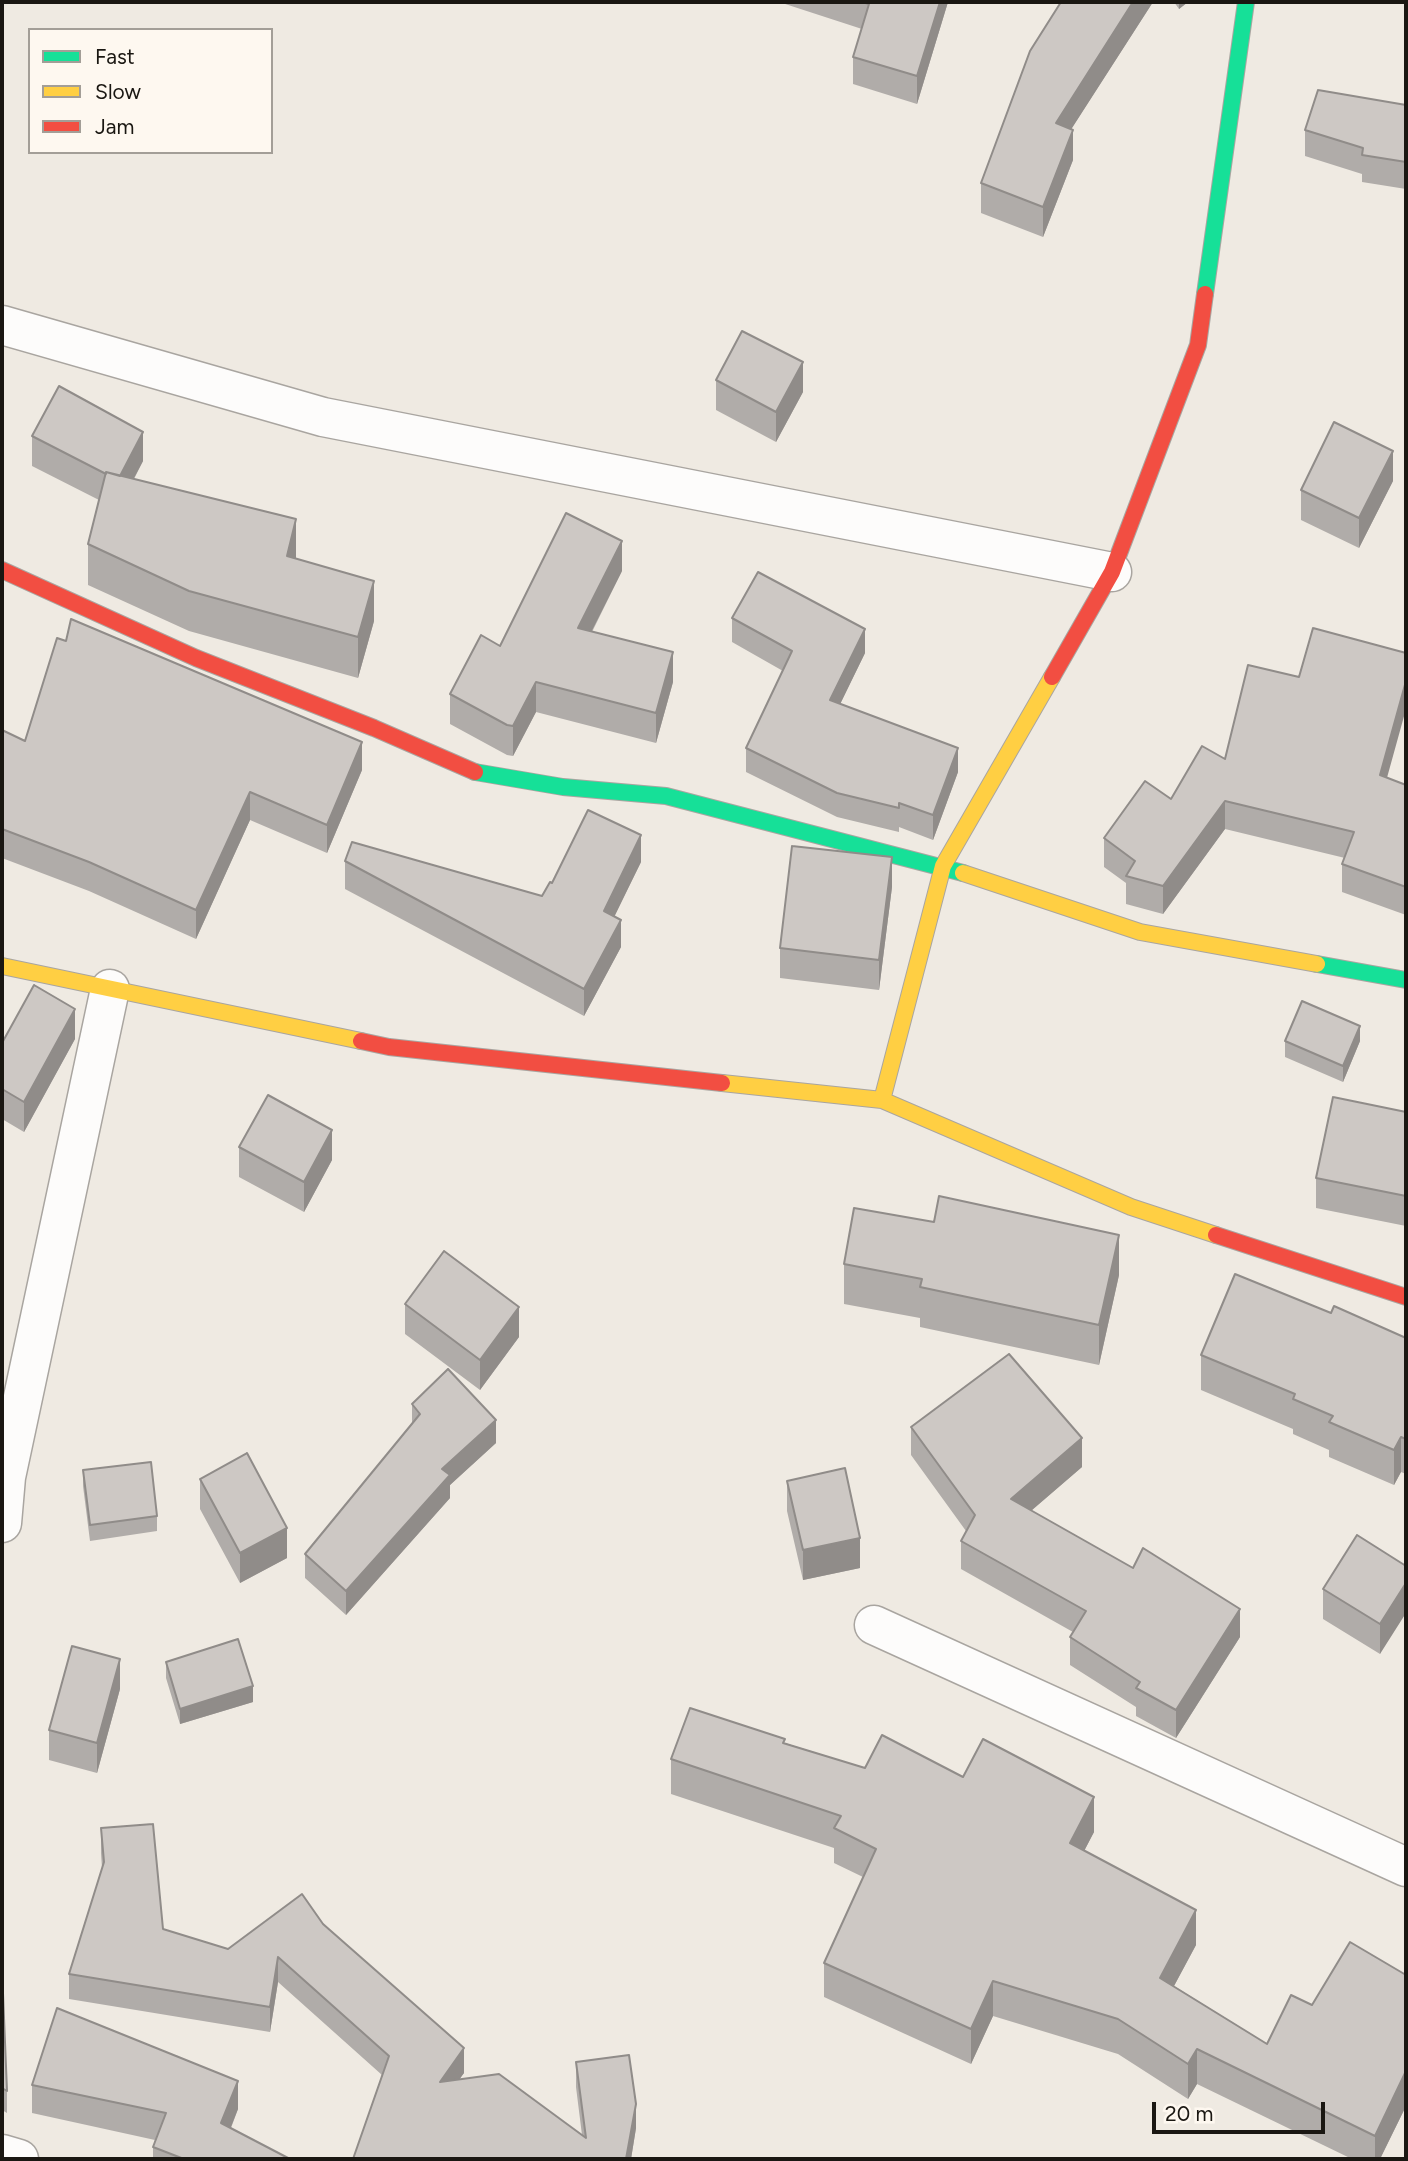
<!DOCTYPE html>
<html>
<head>
<meta charset="utf-8">
<style>
  body { margin:0 }
  #map { position:relative; width:1408px; height:2161px; overflow:hidden; background:#efeae2; font-family:Figtree,sans-serif }
  canvas { display:block }
  .frame { position:absolute; inset:0; border:4px solid #1a1712; pointer-events:none }
  .legend { position:absolute; left:28px; top:28px; width:245px; height:126px; box-sizing:border-box; background:#fef8f0; border:2px solid #a39e97; margin:0; padding:9px 12px; list-style:none; font-size:21px; color:#1a1712 }
  .legend li { display:flex; align-items:center; gap:14px; height:35px }
  .legend b { width:35px; border:2px solid #a39e97 }
  .scale { position:absolute; left:1152px; top:2102px; width:173px; height:32px; box-sizing:border-box; border:4px solid #1a1712; border-top:0; padding-left:9px; font-size:21px; line-height:24px; white-space:nowrap; color:#1a1712; -webkit-text-stroke:5px #fef8f0; paint-order:stroke }
</style>
</head>
<body>
<div id="map">
<canvas width="1408" height="2161"></canvas>
<div class="frame"></div>
<ul class="legend">
<li><b style="height:9px;background:#16e098"></b>Fast</li>
<li><b style="height:9px;background:#ffcf43"></b>Slow</li>
<li><b style="height:9px;background:#f24e42"></b>Jam</li>
</ul>
<div class="scale">20 m</div>
</div>
<script>
const ctx = document.querySelector('canvas').getContext('2d');
ctx.lineJoin = 'round';
const poly = rows => new Path2D(rows.map(r => 'M' + r).join(''));
function strokePath(path, color, width, dash) { ctx.strokeStyle = color; ctx.lineWidth = width; ctx.lineCap = dash ? 'butt' : 'round'; ctx.setLineDash(dash || []); ctx.stroke(path); }
function paint(path, color) { ctx.fillStyle = color; ctx.fill(path, 'evenodd'); }
const street = poly([
  [2,325,323,417,1112,572],
  [2,1523,6,1477,110,989],
  [874,1625,1406,1867],
  [2,2154,19,2159]
]);
const fast = poly([
  [1205,294,1246,2],
  [475,772,563,787,666,796,963,873],
  [1317,964,1406,980]
]);
const slow = poly([
  [963,873,1140,932,1317,964],
  [2,966,361,1041],
  [722,1083,882,1100,1131,1207,1216,1235],
  [882,1100,943,866,1052,677]
]);
const jam = poly([
  [2,570,196,658,374,728,475,772],
  [1052,677,1112,572,1198,345,1205,294],
  [361,1041,389,1047,722,1083],
  [1216,1235,1406,1297]
]);
strokePath(street, '#a9a5a0', 41);
strokePath(fast, '#a9a5a0', 18);
strokePath(slow, '#a9a5a0', 18);
strokePath(jam, '#a9a5a0', 18);
strokePath(street, '#fdfcfb', 38);
strokePath(fast, '#16e098', 16);
strokePath(slow, '#ffcf43', 16);
strokePath(jam, '#f24e42', 16);
paint(poly([
  [779,2,948,2,917,104,853,84,853,57,862,29],
  [1061,2,1153,2,1071,129,1073,160,1043,237,981,213,981,183],
  [1174,2,1188,2,1179,9],
  [1406,105,1406,189,1362,182,1362,174,1305,156,1305,130],
  [716,380,803,392,776,442,716,410],
  [32,436,143,461,134,479,296,559,374,621,358,678,189,631,88,585,88,544,99,500,32,466],
  [1393,481,1359,548,1301,520,1301,490],
  [622,571,592,632,673,682,656,743,536,712,513,756,507,755,450,724,450,694,500,646],
  [732,618,865,653,840,704,958,772,933,840,899,827,899,832,837,817,746,772,746,748,783,671,732,642],
  [1299,677,1387,778,1406,785,1406,915,1342,892,1342,864,1345,858,1225,829,1163,914,1126,904,1126,883,1104,867,1104,838,1171,799,1225,759],
  [2,730,25,741,362,770,327,853,250,820,196,939,89,891,2,858],
  [345,861,542,896,552,883,641,862,614,916,621,947,584,1016,345,889],
  [892,887,879,990,780,978,780,948],
  [75,1039,24,1132,2,1119,2,1043],
  [1285,1041,1360,1041,1343,1082,1285,1057],
  [1406,1112,1406,1226,1316,1208,1316,1178],
  [239,1147,332,1160,304,1212,239,1177],
  [844,1264,1119,1275,1099,1365,920,1327,920,1318,844,1304],
  [405,1304,519,1337,480,1390,405,1334],
  [1331,1313,1406,1338,1406,1474,1401,1472,1394,1485,1329,1457,1329,1450,1293,1434,1293,1429,1201,1390,1201,1355],
  [412,1404,496,1443,450,1485,450,1498,346,1615,305,1578,305,1554,412,1424],
  [911,1427,1082,1467,1031,1511,1240,1637,1176,1738,1136,1716,1136,1707,1070,1665,1070,1637,1073,1632,961,1569,961,1541,966,1531,911,1455],
  [83,1470,157,1516,157,1531,90,1541,83,1486],
  [200,1479,287,1558,240,1583,200,1509],
  [787,1481,860,1568,803,1580,787,1511],
  [1406,1566,1380,1654,1323,1619,1323,1589],
  [166,1662,253,1702,180,1724,166,1678],
  [120,1689,97,1773,49,1760,49,1730],
  [785,1743,865,1768,963,1777,1094,1832,1084,1851,1196,1945,1174,1986,1267,2044,1406,2106,1380,2159,1352,2159,1197,2084,1188,2099,1118,2054,993,2016,971,2064,824,1997,824,1963,863,1877,834,1863,834,1848,671,1794,671,1759],
  [101,1828,163,1929,228,1949,323,1924,464,2073,459,2079,582,2135,576,2087,576,2062,636,2128,631,2159,353,2159,382,2075,278,1982,270,2032,69,1999,69,1974,102,1868,101,1853],
  [2,1992,7,2091,7,2113,2,2110],
  [32,2085,238,2109,231,2128,290,2159,153,2159,153,2147,155,2140,32,2113]
]), '#b0aca9');
paint(poly([
  [940,2,948,2,917,104,917,76],
  [1133,2,1153,2,1056,153,1056,123],
  [1179,2,1188,2,1179,9],
  [1073,130,1073,160,1043,237,1043,207],
  [803,362,803,392,776,442,776,412],
  [143,432,143,461,117,510,117,480],
  [1393,451,1393,481,1359,548,1359,518],
  [296,519,296,559,287,556],
  [622,541,622,571,578,658,578,628],
  [374,581,374,621,358,678,358,637],
  [865,629,865,653,830,725,830,700],
  [673,652,673,682,656,743,656,713],
  [1406,681,1406,709,1380,803,1380,775],
  [536,682,536,712,513,756,513,726],
  [362,742,362,770,327,853,327,825],
  [958,748,958,772,933,840,933,815],
  [250,792,250,820,196,939,196,910],
  [1225,801,1225,829,1163,914,1163,886],
  [641,835,641,862,604,938,604,911],
  [892,857,892,887,879,990,879,960],
  [621,920,621,947,584,1016,584,989],
  [75,1009,75,1039,24,1132,24,1102],
  [1360,1026,1360,1041,1343,1082,1343,1066],
  [332,1130,332,1160,304,1212,304,1182],
  [1119,1235,1119,1275,1099,1365,1099,1325],
  [519,1307,519,1337,480,1390,480,1360],
  [496,1420,496,1443,450,1485,450,1498,346,1615,346,1591,442,1469],
  [1401,1437,1401,1472,1394,1485,1394,1450],
  [1082,1438,1082,1467,1011,1528,1011,1499],
  [287,1528,287,1558,240,1583,240,1553],
  [860,1538,860,1568,803,1580,803,1550],
  [1406,1583,1406,1613,1380,1654,1380,1624],
  [1240,1609,1240,1637,1176,1738,1176,1710],
  [120,1659,120,1689,97,1773,97,1743],
  [253,1686,253,1702,180,1724,180,1709],
  [1094,1797,1094,1832,1070,1878,1070,1843],
  [1196,1910,1196,1945,1160,2012,1160,1978],
  [278,1957,278,1982,270,2032,270,2007],
  [993,1981,993,2016,971,2064,971,2029],
  [464,2048,464,2073,440,2107,440,2082],
  [1197,2049,1197,2084,1188,2099,1188,2064],
  [1406,2071,1406,2106,1380,2159,1375,2159,1375,2136],
  [238,2081,238,2109,221,2152,221,2123],
  [636,2104,636,2128,631,2159,626,2159]
]), '#908c89');
const building = poly([
  [862,2,940,2,917,76,853,57,869,4,862,2],
  [1061,2,1133,2,1056,123,1073,130,1043,207,981,183,1030,51,1061,2],
  [1318,90,1406,105,1406,162,1362,155,1363,148,1305,130,1318,90],
  [742,331,803,362,776,412,716,380,742,331],
  [59,386,143,432,120,476,106,472,106,474,32,436,59,386],
  [1334,422,1393,451,1359,518,1301,490,1334,422],
  [106,472,296,519,287,556,374,581,358,637,189,591,88,544,106,472],
  [566,513,622,541,578,628,673,652,656,713,536,682,513,726,507,725,450,694,481,635,500,646,566,513],
  [758,572,865,629,830,700,958,748,933,815,899,803,899,808,837,793,746,748,792,651,732,618,758,572],
  [71,619,362,742,327,825,250,792,196,910,89,862,2,829,2,730,25,741,57,638,66,641,71,619],
  [1313,628,1406,653,1406,681,1380,775,1406,785,1406,887,1342,864,1354,832,1225,801,1163,886,1126,876,1135,861,1104,838,1145,781,1171,799,1202,746,1225,759,1248,665,1299,677,1313,628],
  [588,810,641,835,604,911,621,920,584,989,345,861,352,842,542,896,550,882,552,883,588,810],
  [792,846,892,857,879,960,780,948,792,846],
  [34,985,75,1009,24,1102,2,1089,2,1043,34,985],
  [1302,1001,1360,1026,1343,1066,1285,1041,1302,1001],
  [268,1095,332,1130,304,1182,239,1147,268,1095],
  [1333,1097,1406,1112,1406,1196,1316,1178,1333,1097],
  [939,1196,1119,1235,1099,1325,920,1287,922,1279,844,1264,854,1208,934,1222,939,1196],
  [444,1251,519,1307,480,1360,405,1304,444,1251],
  [1235,1274,1331,1313,1334,1306,1406,1338,1406,1439,1401,1437,1394,1450,1329,1422,1333,1416,1293,1399,1295,1394,1201,1355,1235,1274],
  [1009,1354,1082,1438,1011,1499,1133,1568,1143,1548,1240,1609,1176,1710,1136,1688,1140,1682,1070,1637,1086,1611,961,1541,975,1515,911,1427,1009,1354],
  [448,1369,496,1420,442,1469,450,1475,346,1591,305,1554,420,1414,412,1404,448,1369],
  [247,1453,287,1528,240,1553,200,1479,247,1453],
  [151,1462,157,1516,90,1525,83,1470,151,1462],
  [845,1468,860,1538,803,1550,787,1481,845,1468],
  [1357,1535,1406,1566,1406,1583,1380,1624,1323,1589,1357,1535],
  [238,1639,253,1686,180,1709,166,1662,238,1639],
  [72,1646,120,1659,97,1743,49,1730,72,1646],
  [690,1708,785,1739,783,1743,865,1768,882,1735,963,1777,983,1739,1094,1797,1070,1843,1196,1910,1160,1978,1267,2044,1291,1995,1312,2005,1350,1942,1406,1975,1406,2071,1375,2136,1197,2049,1188,2064,1118,2019,993,1981,971,2029,824,1963,876,1849,834,1828,841,1816,671,1759,690,1708],
  [153,1824,163,1929,228,1949,302,1894,323,1924,464,2048,440,2082,499,2074,586,2138,576,2062,629,2055,636,2104,626,2159,353,2159,389,2056,278,1957,270,2007,69,1974,104,1862,101,1828,153,1824],
  [2,1992,3,1993,7,2091,2,2088,2,1992],
  [57,2008,238,2081,221,2123,290,2159,184,2159,153,2147,166,2113,32,2085,57,2008]
]);
paint(building, '#cdc8c4');
strokePath(building, '#908c89', 2);
</script>
</body>
</html>
